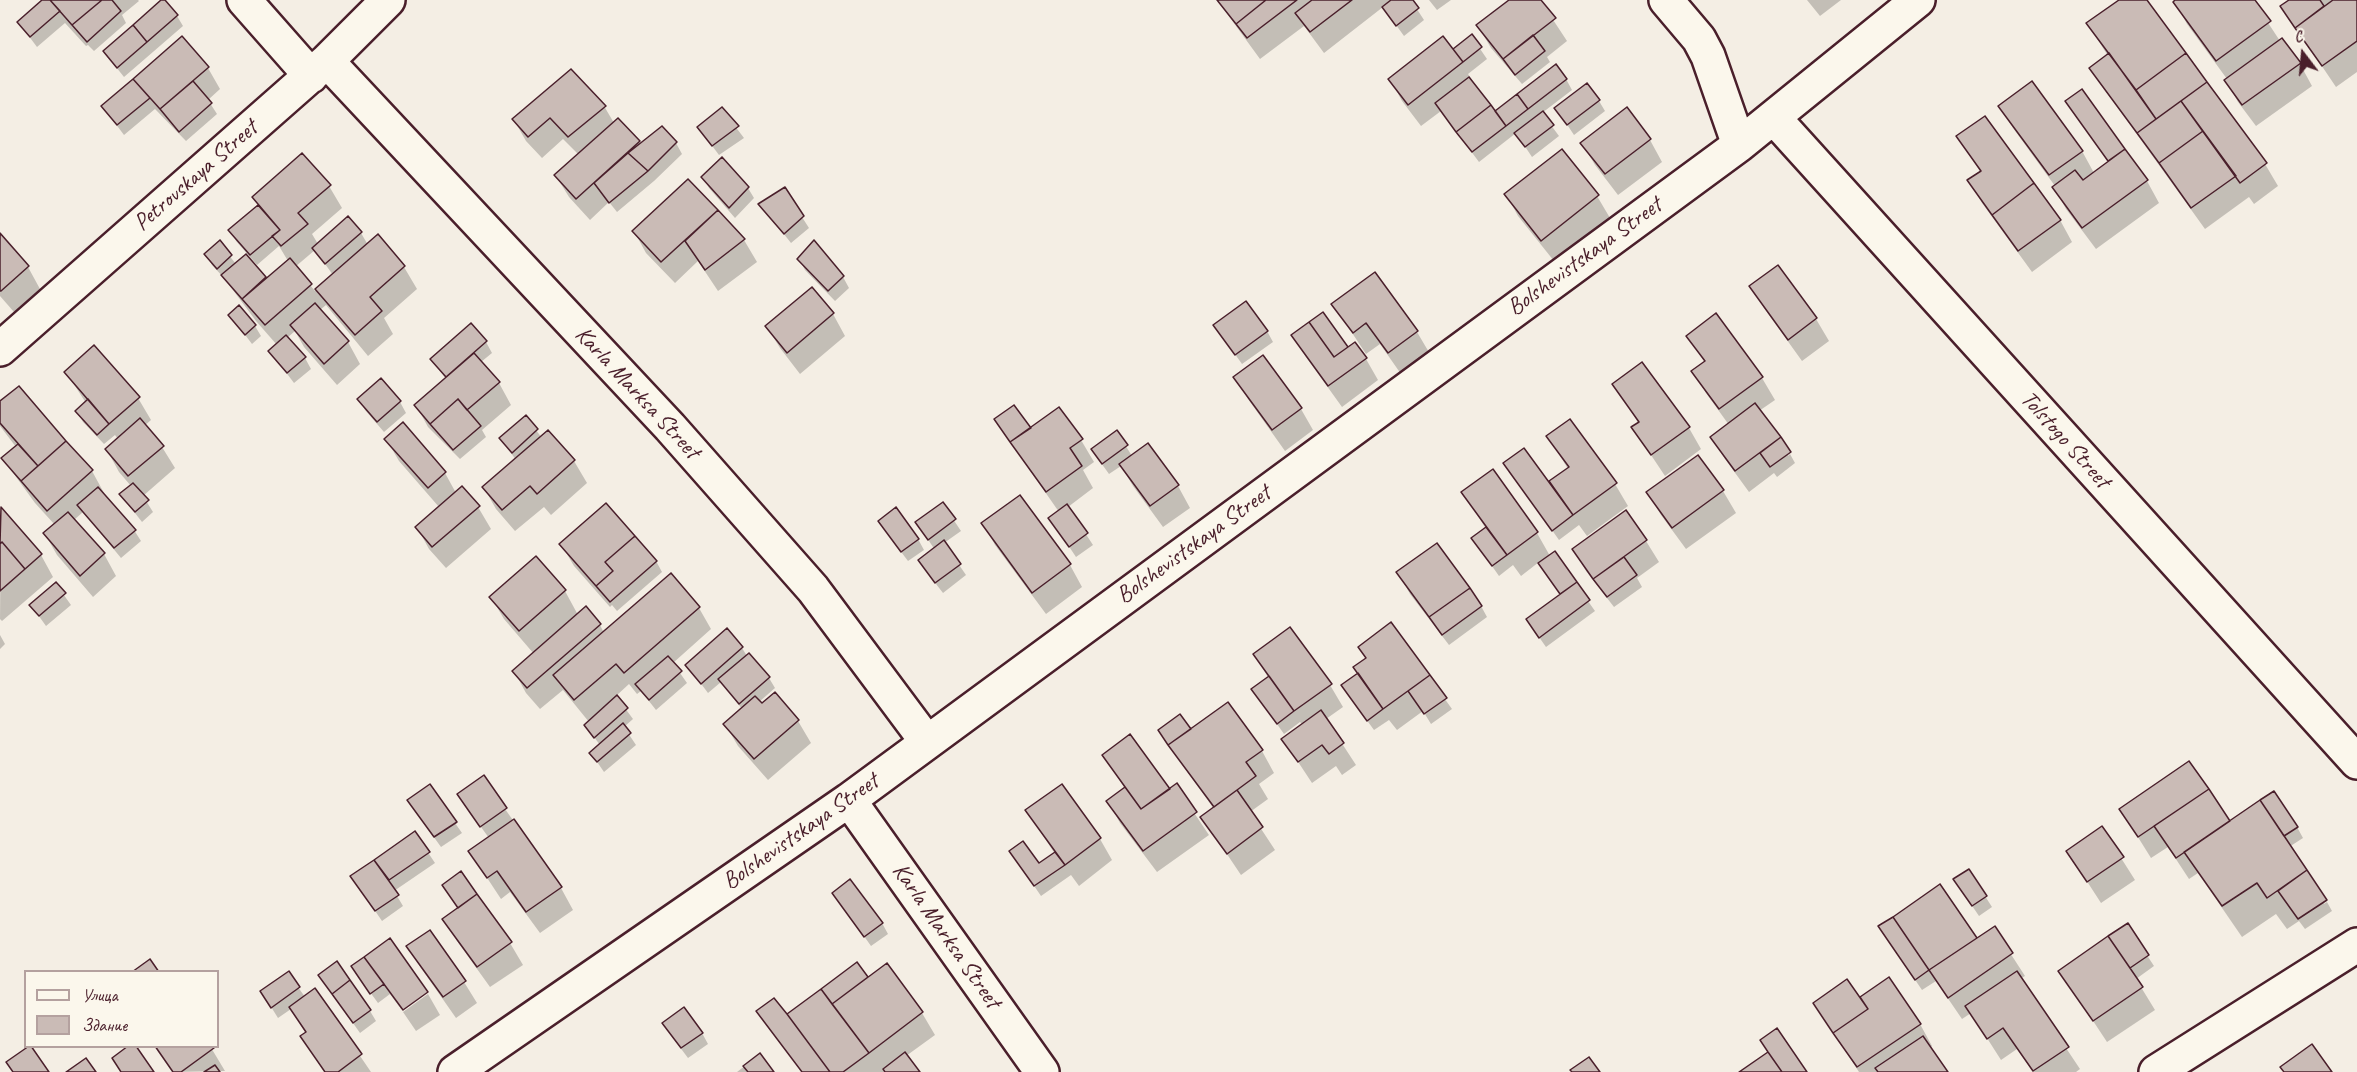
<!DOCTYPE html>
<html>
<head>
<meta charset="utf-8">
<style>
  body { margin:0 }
  #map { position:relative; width:2357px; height:1072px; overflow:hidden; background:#f4eee4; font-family:Caveat,sans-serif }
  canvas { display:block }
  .legend { position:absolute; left:24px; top:970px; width:195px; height:78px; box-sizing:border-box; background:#fbf7ec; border:2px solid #b4a19f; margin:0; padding:8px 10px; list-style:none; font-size:18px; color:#4a1f2b }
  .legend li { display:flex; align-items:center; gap:12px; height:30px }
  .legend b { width:30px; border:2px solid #b4a19f }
  .north { position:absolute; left:2273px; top:24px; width:60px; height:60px; -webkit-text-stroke:4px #fbf7ec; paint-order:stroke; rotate:344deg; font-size:16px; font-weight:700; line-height:24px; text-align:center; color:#4a1f2b }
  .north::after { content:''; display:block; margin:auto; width:21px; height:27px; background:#4a1f2b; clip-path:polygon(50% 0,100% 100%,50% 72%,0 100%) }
</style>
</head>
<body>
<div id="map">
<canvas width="2357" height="1072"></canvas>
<ul class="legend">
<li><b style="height:8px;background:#fbf7ec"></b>Улица</li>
<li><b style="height:16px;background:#cabbb6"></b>Здание</li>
</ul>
<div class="north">С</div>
</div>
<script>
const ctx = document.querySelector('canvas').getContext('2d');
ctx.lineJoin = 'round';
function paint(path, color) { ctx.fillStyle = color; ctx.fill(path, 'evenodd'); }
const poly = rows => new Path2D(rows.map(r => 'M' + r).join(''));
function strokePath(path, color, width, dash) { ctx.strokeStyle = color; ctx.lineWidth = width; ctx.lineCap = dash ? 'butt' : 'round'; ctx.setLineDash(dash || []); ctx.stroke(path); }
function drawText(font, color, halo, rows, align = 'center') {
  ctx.font = font + ' Caveat,sans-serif'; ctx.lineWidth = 4.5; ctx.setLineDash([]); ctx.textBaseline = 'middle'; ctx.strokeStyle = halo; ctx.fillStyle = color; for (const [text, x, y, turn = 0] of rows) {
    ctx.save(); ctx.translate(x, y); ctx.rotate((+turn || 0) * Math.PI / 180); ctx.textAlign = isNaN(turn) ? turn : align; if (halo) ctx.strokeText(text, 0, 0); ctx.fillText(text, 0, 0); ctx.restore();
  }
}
paint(poly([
  [45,0,138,0,139,1,122,15,126,23,94,51,88,45,86,46,65,23,37,47,19,23],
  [1217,0,1411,0,1424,20,1404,36,1383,7,1324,53,1304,26,1260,59],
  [1429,0,1451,0,1437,10],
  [1512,0,1540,0,1567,41,1547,57,1550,62,1522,84,1491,48,1478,26],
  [1807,0,1841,0,1820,16],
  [2121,0,2146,0,2265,164,2278,186,2254,204,2249,197,2205,229,2097,79,2108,56,2088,24],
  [2178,0,2253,0,2280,41,2300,64,2312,86,2256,126,2238,102,2226,80,2227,79,2187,24,2175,2],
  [2291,0,2357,0,2357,72,2336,87,2282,7],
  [177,16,183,26,124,77,104,52],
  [1472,37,1487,59,1468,74,1495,113,1566,79,1572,90,1542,113,1559,136,1532,157,1516,133,1479,162,1441,111,1421,126,1402,101,1390,79,1457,57],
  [208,68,220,89,208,100,217,114,186,141,155,109,124,135,103,107,138,85,135,79],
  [2081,92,2147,181,2159,203,2096,249,2066,209,2054,187,2055,186,2013,128,2000,107,2082,151,2094,173,2109,162,2067,102],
  [1599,101,1605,111,1574,135,1556,108],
  [604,106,614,123,618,120,640,143,676,143,682,154,654,181,617,212,609,202,590,220,569,197,556,176,579,155,563,139,542,158,526,141,514,120],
  [722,109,744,138,719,155,698,127],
  [1958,137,2060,220,2072,242,2032,272,1982,203,1969,181,1981,173],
  [1650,140,1662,162,1618,195,1595,165,1582,143],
  [703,177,748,188,754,198,735,218,709,188],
  [688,181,744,240,757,262,718,291,698,261,675,283,646,253,634,231],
  [329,186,342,208,312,234,318,244,361,233,368,245,378,236,404,267,417,289,384,318,393,334,368,356,326,305,320,310,348,342,360,364,337,385,304,347,295,331,287,338,305,358,311,369,294,383,270,351,277,345,256,321,224,278,212,265,206,255,219,243,236,264,245,256,266,280,288,261,279,246,257,265,236,241,230,230,259,206,254,197],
  [315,250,333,275,315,291,295,267],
  [784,189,809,228,791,243,760,204],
  [1506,194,1597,196,1610,218,1554,261,1518,216],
  [0,236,28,267,40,289,14,312,0,296],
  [799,259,843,277,849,288,835,301,805,270],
  [1778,267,1816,319,1829,341,1802,361,1764,308,1751,287],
  [1375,274,1417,332,1430,354,1401,374,1380,344,1366,354,1333,304],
  [833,314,845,336,800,374,780,348,767,327],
  [1323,314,1348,349,1366,359,1378,380,1342,407,1306,357,1293,335],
  [230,315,255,326,261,336,252,344],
  [1716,315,1762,378,1775,400,1759,411,1788,451,1788,456,1790,454,1795,463,1777,477,1774,473,1749,492,1725,459,1712,437,1729,425,1706,393,1693,371,1705,363,1688,336],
  [471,325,486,342,492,353,481,362,499,383,511,405,482,430,486,437,460,459,428,427,416,405,446,379,432,360],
  [459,398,469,410,467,412],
  [1267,331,1273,342,1242,364,1222,336],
  [66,372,138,398,151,420,144,426,162,447,175,468,143,496,153,512,142,522,121,495,131,486,119,472,107,450,118,439,115,435,104,444,83,422,77,411,86,403],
  [1235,377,1301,409,1313,430,1285,451,1248,399],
  [380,380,400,402,406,413,384,432,365,410,359,399],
  [1614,384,1689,428,1701,449,1665,476,1633,428,1639,424],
  [18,388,92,471,104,493,103,495,134,530,141,541,121,558,83,512,74,520,104,554,116,576,93,597,57,555,45,534,55,525,35,503,3,459,16,447,0,426,0,403],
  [1059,410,1081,440,1094,462,1083,470,1093,488,1068,507,1093,545,1076,557,1050,518,1059,512,1018,453,1030,430],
  [526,417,542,438,548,432,574,461,587,483,551,515,544,507,515,531,496,509,484,488,516,460,501,439],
  [1117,432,1132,456,1178,486,1190,508,1163,527,1133,486,1121,466,1109,474,1099,460],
  [1548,436,1615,484,1628,506,1587,536,1579,525,1559,540,1505,464,1548,483,1568,469],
  [386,439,445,473,456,493,478,507,491,529,446,568,429,549,417,527,439,507,399,461],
  [1698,457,1723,491,1736,513,1686,549,1661,515,1648,493],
  [1463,492,1537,533,1550,556,1554,553,1595,611,1546,647,1534,630,1561,595,1539,562,1521,576,1513,565,1499,576,1480,549,1486,529],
  [1020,497,1070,565,1082,587,1046,614,995,545,983,523],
  [943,504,961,531,944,543,966,575,943,593,926,571,935,550,917,523],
  [1,509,41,555,53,577,2,621,0,619],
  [886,532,918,539,924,550,908,561],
  [1646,541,1659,562,1637,578,1642,587,1614,607,1586,571,1574,550],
  [561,544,656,561,662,572,617,611,612,605,610,607,574,566],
  [1398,572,1481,606,1487,617,1449,645,1410,594],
  [56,584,71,605,46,626,31,605],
  [565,591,578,615,600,625,604,633,699,608,711,629,673,663,687,683,656,710,641,691,637,694,629,684,616,696,633,719,624,727,636,745,604,772,591,753,600,745,585,725,589,722,563,690,540,709,526,693,514,671,534,654,504,619,491,597],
  [1391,624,1452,709,1431,724,1423,711,1397,730,1389,720,1374,730,1349,696,1367,659,1359,647],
  [0,635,5,644,0,649],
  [742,648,747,656,769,678,775,688,759,702,762,705,774,694,798,721,811,743,768,780,738,746,725,724,742,709,721,682,708,693,687,665],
  [1255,655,1330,685,1343,707,1326,719,1356,765,1342,775,1336,766,1312,783,1283,739,1303,725,1300,722,1284,734,1260,700,1269,679],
  [1228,704,1262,751,1274,773,1259,784,1268,799,1250,812,1275,850,1241,875,1202,817,1214,809,1176,756,1190,731],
  [1104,755,1170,791,1176,786,1209,835,1157,872,1120,823,1108,801,1125,789],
  [465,805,505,809,561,888,573,910,540,933,510,892,501,899,470,852,489,838],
  [2121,810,2229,823,2297,827,2303,838,2289,847,2325,899,2324,904,2327,902,2332,911,2305,929,2299,921,2287,929,2276,914,2242,937,2198,873,2189,879,2168,847,2151,858],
  [415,811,455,823,462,833,441,847],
  [1027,811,1100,839,1112,860,1079,886,1071,875,1041,896,1011,852,1039,866,1055,854],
  [2102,828,2135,880,2101,903,2068,852],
  [415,833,435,863,394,891,403,906,382,921,352,877],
  [1969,871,1992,907,1979,916,1962,891],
  [834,894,882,923,888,934,871,946],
  [459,909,510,943,523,965,490,987,457,941,444,919],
  [2127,925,2154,966,2136,979,2155,1010,2107,1042,2060,971],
  [1994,928,2025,976,2020,979,2080,1069,2076,1072,2033,1072,2017,1049,2001,1060,1971,1013,1962,1019,1936,981,1922,990,1886,937,1976,940],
  [408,947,464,982,477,1003,456,1018,421,968],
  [856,964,867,980,886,966,922,1013,935,1035,906,1056,918,1072,802,1072,764,1022,790,1021],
  [288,973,305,997,315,990,371,1072,324,1072,302,1037,306,1034,291,1009,278,1018,268,1002],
  [359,977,426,992,401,1009,390,994,378,1003],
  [327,986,370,1011,376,1021,360,1033],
  [428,994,440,1015,416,1031,403,1012],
  [1865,1004,1920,1024,1932,1046,1930,1048,1946,1072,1859,1072,1841,1044],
  [702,1033,708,1044,688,1058,670,1034],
  [154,1046,210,1046,225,1071,172,1072],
  [759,1055,772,1072,737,1072]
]), '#0003');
const building = poly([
  [42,0,50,0,60,11,30,37,17,22,42,0],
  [50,0,102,0,72,25,50,0],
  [102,0,112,0,121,11,87,42,72,25,102,0],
  [161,0,165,0,178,15,147,42,133,25,161,0],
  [1217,0,1266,0,1236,24,1217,0],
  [1266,0,1297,0,1247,38,1236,24,1266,0],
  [1312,0,1352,0,1310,32,1295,13,1312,0],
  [1391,0,1413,0,1419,8,1396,26,1382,7,1391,0],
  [1509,0,1541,0,1556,18,1503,59,1476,25,1509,0],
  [2119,0,2147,0,2186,53,2136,90,2086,23,2119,0],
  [2175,0,2255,0,2271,21,2216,61,2173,2,2175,0],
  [2289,0,2320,0,2324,6,2295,28,2280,6,2289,0],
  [2333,0,2357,0,2357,41,2322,66,2295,28,2333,0],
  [133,25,147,42,117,68,103,51,133,25],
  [1472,34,1482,47,1463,62,1453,49,1472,34],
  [1533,35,1545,51,1515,75,1503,59,1533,35],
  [182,36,209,67,160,109,133,79,182,36],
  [1443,36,1463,62,1408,105,1388,79,1443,36],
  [2282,38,2301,63,2242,105,2224,80,2282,38],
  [2109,53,2156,119,2137,133,2089,68,2109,53],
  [2186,53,2207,82,2156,119,2136,90,2186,53],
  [1556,64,1567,79,1528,109,1517,94,1556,64],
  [571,69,606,106,568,137,550,118,528,137,512,119,571,69],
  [1469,77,1491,105,1456,132,1435,103,1469,77],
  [133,79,150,98,117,125,101,106,133,79],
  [193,81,212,103,179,132,160,109,193,81],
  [2032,81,2083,151,2049,175,1998,106,2032,81],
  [2207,82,2267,163,2240,183,2181,101,2207,82],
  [1587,83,1600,100,1567,125,1554,108,1587,83],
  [2082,89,2125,149,2108,161,2065,101,2082,89],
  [1517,94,1528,109,1506,126,1495,111,1517,94],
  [2181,101,2203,131,2159,163,2137,133,2181,101],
  [1491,105,1506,126,1472,152,1456,132,1491,105],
  [722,107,739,126,712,146,697,127,722,107],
  [1627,107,1651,139,1605,174,1580,143,1627,107],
  [1543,111,1554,125,1525,147,1514,133,1543,111],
  [1985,116,2034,183,1992,215,1967,180,1981,171,1956,136,1985,116],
  [618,118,640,141,576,199,554,175,618,118],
  [662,126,677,142,648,171,628,153,662,126],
  [2203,131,2236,176,2191,208,2159,163,2203,131],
  [1562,149,1599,195,1541,241,1504,194,1562,149],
  [2125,149,2148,180,2082,228,2052,187,2075,170,2083,180,2125,149],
  [302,153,331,185,298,213,308,224,281,246,272,236,280,230,252,197,302,153],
  [628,153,648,171,609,203,594,183,628,153],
  [722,157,749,187,729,208,701,177,722,157],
  [688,179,718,210,661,262,632,231,688,179],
  [2034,183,2061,220,2018,251,1992,215,2034,183],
  [785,187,804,216,784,234,758,204,785,187],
  [258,205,280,230,250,255,228,230,258,205],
  [718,210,745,239,705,270,685,241,718,210],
  [348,216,362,232,325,264,312,248,348,216],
  [0,233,29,266,1,291,0,291,0,233],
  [378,234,405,266,370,297,382,311,355,335,315,289,378,234],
  [220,240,232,255,217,269,204,254,220,240],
  [814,240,844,276,828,291,797,259,814,240],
  [246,254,266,277,242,299,221,275,246,254],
  [290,258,312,284,265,325,242,299,290,258],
  [1778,265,1817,318,1788,340,1749,286,1778,265],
  [1375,272,1418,331,1388,353,1366,323,1353,333,1331,304,1375,272],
  [812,287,834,313,787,353,765,326,812,287],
  [1246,301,1268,331,1235,355,1213,325,1246,301],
  [315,303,349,341,324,364,290,325,315,303],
  [239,305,256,325,245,335,228,315,239,305],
  [1323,312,1348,347,1334,357,1309,322,1323,312],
  [1716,313,1763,377,1719,409,1691,371,1705,361,1686,336,1716,313],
  [1309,322,1334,357,1355,342,1367,358,1328,386,1291,335,1309,322],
  [471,323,487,341,446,377,430,359,471,323],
  [286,335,306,357,287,373,268,351,286,335],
  [94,345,140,397,109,424,64,372,94,345],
  [474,353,500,382,467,410,458,399,430,424,414,405,474,353],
  [1263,355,1302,408,1272,430,1233,377,1263,355],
  [1642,362,1690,427,1651,455,1631,427,1639,422,1612,384,1642,362],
  [381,378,401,401,377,422,357,399,381,378],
  [19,386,66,441,38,466,0,423,0,401,19,386],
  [88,399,109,424,97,435,75,411,88,399],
  [458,399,481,426,453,450,430,424,458,399],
  [1755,403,1781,437,1735,471,1710,437,1755,403],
  [1014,405,1031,428,1010,442,994,419,1014,405],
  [1059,407,1083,439,1070,448,1082,466,1046,492,1010,442,1059,407],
  [526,415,538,429,512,453,499,438,526,415],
  [140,418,164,446,128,476,105,449,140,418],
  [1570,419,1617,483,1573,515,1549,481,1569,467,1546,436,1570,419],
  [403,422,446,472,428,488,384,439,403,422],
  [548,430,575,460,537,494,530,486,502,510,482,487,548,430],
  [1117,430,1128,445,1102,464,1091,449,1117,430],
  [1781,437,1791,452,1770,467,1760,453,1781,437],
  [66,441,93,470,47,511,21,481,66,441],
  [1148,443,1179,485,1150,506,1119,464,1148,443],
  [18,444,38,466,21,481,1,458,18,444],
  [1524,448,1573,515,1552,531,1503,463,1524,448],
  [1698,455,1724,490,1672,528,1646,492,1698,455],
  [1493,469,1538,532,1507,555,1461,492,1493,469],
  [133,483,149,500,135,512,119,494,133,483],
  [462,486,480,506,432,547,415,527,462,486],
  [98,487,136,530,114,548,77,505,98,487],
  [1020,495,1071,564,1032,593,981,523,1020,495],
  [943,502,956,519,928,540,915,522,943,502],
  [606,503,635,536,605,562,613,571,596,586,559,544,606,503],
  [1067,504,1088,533,1069,547,1048,518,1067,504],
  [1,507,42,554,25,569,2,542,0,544,1,507],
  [896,507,919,539,901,552,878,521,896,507],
  [1626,510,1647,540,1593,579,1572,549,1626,510],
  [68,512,105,553,80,576,43,533,68,512],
  [1486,527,1507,555,1492,566,1471,538,1486,527],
  [635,536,657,561,610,602,596,586,613,571,605,562,635,536],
  [944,540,961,564,935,583,918,560,944,540],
  [2,542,25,569,0,591,0,544,2,542],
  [1437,543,1470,588,1429,617,1396,572,1437,543],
  [1555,551,1577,582,1560,594,1538,563,1555,551],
  [536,556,566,590,519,631,489,597,536,556],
  [1624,557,1637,575,1607,597,1593,579,1624,557],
  [671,573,700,607,624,673,616,664,574,700,553,675,671,573],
  [56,582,66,593,39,616,29,605,56,582],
  [1577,582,1590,600,1539,638,1526,619,1577,582],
  [1470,588,1482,606,1442,635,1429,617,1470,588],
  [586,606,601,624,527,688,512,671,586,606],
  [1391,622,1430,675,1383,709,1353,667,1366,658,1358,647,1391,622],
  [1290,627,1332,684,1294,711,1253,654,1290,627],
  [727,628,743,647,701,684,685,665,727,628],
  [749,653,770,677,739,704,718,679,749,653],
  [668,656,682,671,649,700,635,684,668,656],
  [1358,673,1383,709,1367,721,1341,685,1358,673],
  [1430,675,1447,698,1424,714,1408,691,1430,675],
  [1269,676,1294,711,1277,724,1251,689,1269,676],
  [775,692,799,720,754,759,723,724,755,696,762,703,775,692],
  [617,695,628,708,594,738,584,725,617,695],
  [1228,702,1263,750,1246,762,1256,776,1214,807,1168,745,1228,702],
  [1321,710,1344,743,1329,754,1322,745,1298,762,1281,739,1321,710],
  [1180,714,1191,729,1168,745,1158,730,1180,714],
  [623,723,631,733,597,762,589,753,623,723],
  [1130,734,1170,789,1141,809,1102,755,1130,734],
  [2189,761,2209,789,2138,837,2119,809,2189,761],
  [484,775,507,808,480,827,457,794,484,775],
  [1177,783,1197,812,1143,851,1106,801,1125,787,1141,809,1177,783],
  [430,784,457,822,434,837,407,800,430,784],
  [1062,784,1101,838,1065,865,1025,810,1062,784],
  [2209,789,2230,821,2176,858,2154,826,2209,789],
  [1237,790,1263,827,1227,854,1200,817,1237,790],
  [2274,791,2298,827,2284,836,2260,800,2274,791],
  [2260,800,2307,870,2267,898,2257,883,2222,906,2184,852,2260,800],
  [514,819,562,887,526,912,497,871,487,878,468,851,514,819],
  [2102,826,2124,857,2087,882,2066,851,2102,826],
  [415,831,430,852,389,880,374,860,415,831],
  [1023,841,1039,863,1055,852,1065,865,1034,886,1009,851,1023,841],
  [374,860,399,895,375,911,350,876,374,860],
  [1969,869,1987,896,1972,906,1953,879,1969,869],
  [2307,870,2327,900,2298,919,2278,891,2307,870],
  [461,871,477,894,458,908,442,885,461,871],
  [850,879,883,923,864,937,832,893,850,879],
  [1940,884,1977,938,1929,970,1893,917,1940,884],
  [477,894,512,942,477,967,442,919,477,894],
  [1893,917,1929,970,1915,980,1878,926,1893,917],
  [2128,923,2149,955,2130,968,2108,936,2128,923],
  [1995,926,2013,953,1948,998,1929,970,1995,926],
  [430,930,466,981,443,997,406,946,430,930],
  [2108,936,2143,987,2093,1021,2058,971,2108,936],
  [390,938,428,992,403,1010,364,957,390,938],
  [364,957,384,984,370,994,351,966,364,957],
  [150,959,159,972,132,972,150,959],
  [337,961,350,980,332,994,318,975,337,961],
  [857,962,868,977,832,1004,821,989,857,962],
  [887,963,923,1012,869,1053,832,1004,887,963],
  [289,971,300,987,271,1008,260,991,289,971],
  [2017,971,2069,1047,2033,1071,2003,1028,1987,1039,1965,1006,2017,971],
  [1889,977,1921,1024,1857,1067,1833,1033,1868,1009,1860,997,1889,977],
  [1847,979,1868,1009,1833,1033,1813,1003,1847,979],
  [350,980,371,1010,353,1023,332,994,350,980],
  [315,988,362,1054,338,1072,325,1072,300,1036,306,1032,289,1007,315,988],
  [821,989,869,1053,843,1072,830,1072,787,1014,821,989],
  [774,998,787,1014,830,1072,802,1072,756,1011,774,998],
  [684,1007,703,1033,681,1048,662,1023,684,1007],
  [1777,1028,1807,1072,1782,1072,1768,1052,1760,1040,1777,1028],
  [1923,1036,1948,1072,1878,1072,1875,1068,1923,1036],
  [2312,1044,2332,1072,2284,1072,2280,1067,2312,1044],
  [29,1046,31,1046,49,1072,13,1072,6,1062,29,1046],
  [128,1046,136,1046,154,1072,121,1072,112,1058,128,1046],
  [155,1046,212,1046,214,1048,181,1072,173,1072,155,1046],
  [905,1052,920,1072,885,1072,883,1069,905,1052],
  [1768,1052,1782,1072,1739,1072,1768,1052],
  [760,1053,774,1072,748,1072,743,1066,760,1053],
  [1589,1057,1600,1072,1572,1072,1570,1070,1589,1057],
  [86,1058,96,1072,66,1072,86,1058],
  [215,1065,220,1072,204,1072,215,1065]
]);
paint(building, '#cabbb6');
strokePath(building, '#4a1f2b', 1.5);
const minor = poly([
  [244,0,311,76],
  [1666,0,1699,39,1708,56,1739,145],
  [327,61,670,427,813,589,927,742],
  [1774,118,2357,762],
  [0,349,327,61,388,0],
  [849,800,1042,1072],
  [455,1072,849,800,1739,145,1918,0],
  [2156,1072,2357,945]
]);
strokePath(minor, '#4a1f2b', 38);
strokePath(minor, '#fbf7ec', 33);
drawText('24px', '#4a1f2b', '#fbf7ec', [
  ["Petrovskaya Street",196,176,-41],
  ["Bolshevistskaya Street",1585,257,-36],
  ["Karla Marksa Street",637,393,47],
  ["Tolstogo Street",2065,440,48],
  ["Bolshevistskaya Street",1194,545,-36],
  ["Bolshevistskaya Street",801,832,-35],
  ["Karla Marksa Street",946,936,55]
]);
</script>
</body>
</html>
